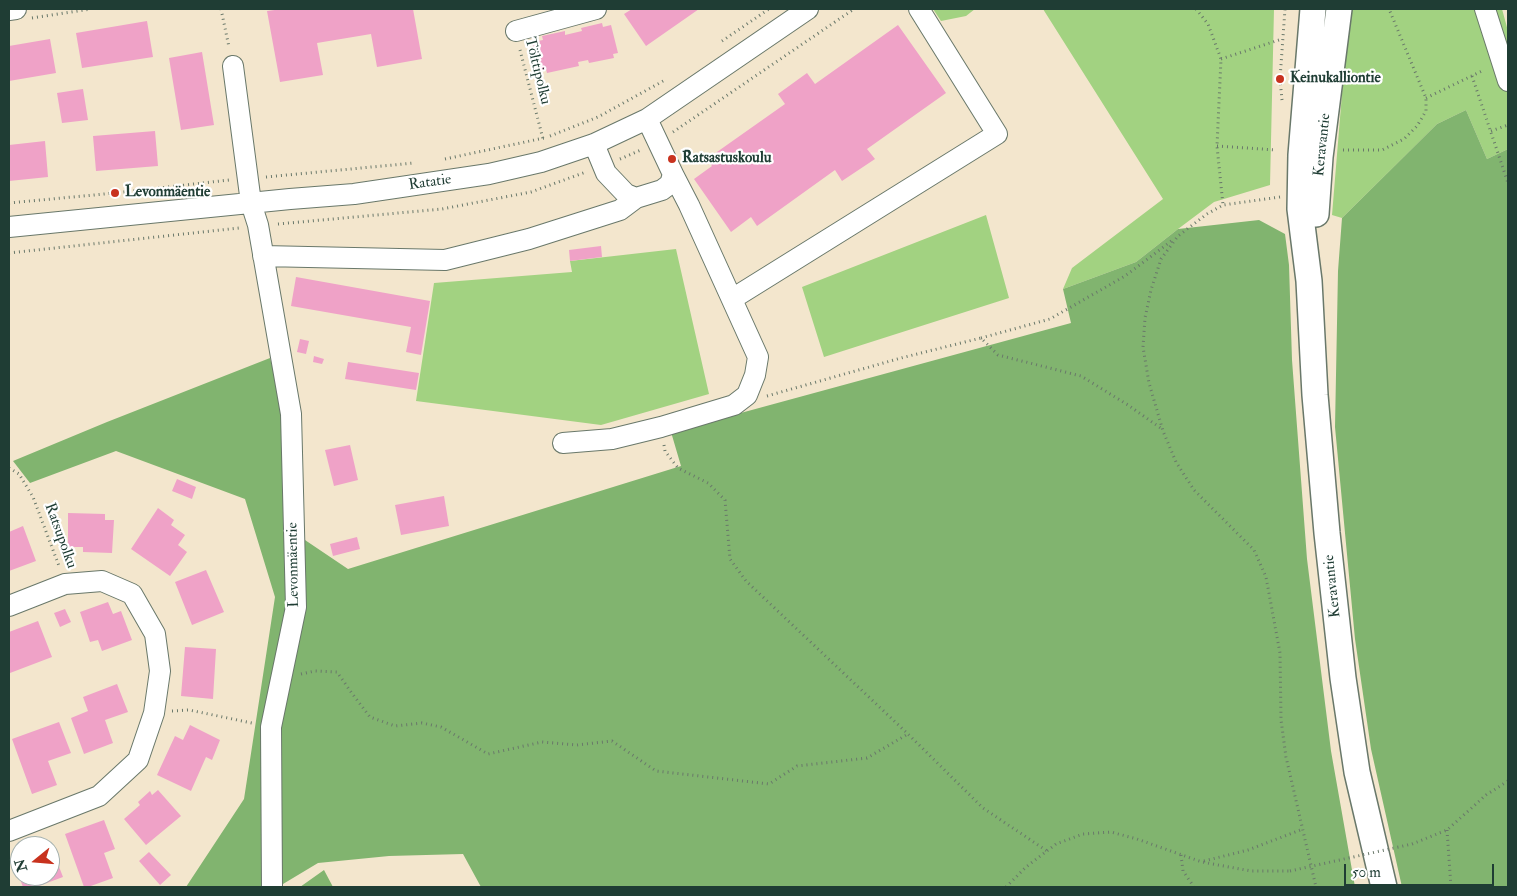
<!DOCTYPE html>
<html>
<head>
<meta charset="utf-8">
<style>
  body { margin:0 }
  #map { position:relative; width:1517px; height:896px; overflow:hidden; background:#f3e6cd; font-family:"IM FELL Double Pica",serif }
  canvas { display:block }
  .frame { position:absolute; inset:0; border:10px solid #1f3d34; pointer-events:none }
  .north { position:absolute; left:10px; top:836px; width:50px; height:50px; box-sizing:border-box; background:#fff; border:1px solid #a5b1ae; border-radius:50%; rotate:253deg; font-size:14px; font-weight:700; line-height:20px; text-align:center; color:#1f3d34 }
  .north::after { content:''; display:block; margin:auto; width:18px; height:22px; background:#c8321e; clip-path:polygon(50% 0,100% 100%,50% 72%,0 100%) }
  .scale { position:absolute; left:1344px; top:864px; width:150px; height:22px; box-sizing:border-box; border:2px solid #1f3d34; border-top:0; padding-left:6px; font-size:15px; line-height:18px; white-space:nowrap; color:#1f3d34; -webkit-text-stroke:4px #fff; paint-order:stroke }
</style>
</head>
<body>
<div id="map">
<canvas width="1517" height="896"></canvas>
<div class="frame"></div>
<div class="north">N</div>
<div class="scale">50 m</div>
</div>
<script>
const ctx = document.querySelector('canvas').getContext('2d');
ctx.lineJoin = 'round';
function paint(path, color) { ctx.fillStyle = color; ctx.fill(path, 'evenodd'); }
const poly = rows => new Path2D(rows.map(r => 'M' + r).join(''));
function strokePath(path, color, width, dash) { ctx.strokeStyle = color; ctx.lineWidth = width; ctx.lineCap = dash ? 'butt' : 'round'; ctx.setLineDash(dash || []); ctx.stroke(path); }
function drawText(font, color, halo, rows, align = 'center') {
  ctx.font = font + ' "IM FELL Double Pica",serif'; ctx.lineWidth = 4.5; ctx.setLineDash([]); ctx.textBaseline = 'middle'; ctx.strokeStyle = halo; ctx.fillStyle = color; for (const [text, x, y, turn = 0] of rows) {
    ctx.save(); ctx.translate(x, y); ctx.rotate((+turn || 0) * Math.PI / 180); ctx.textAlign = isNaN(turn) ? turn : align; if (halo) ctx.strokeText(text, 0, 0); ctx.fillText(text, 0, 0); ctx.restore();
  }
}
paint(poly([
  [933,9,975,9,966,16,941,21],
  [1043,9,1274,9,1270,185,1214,202,1178,229,1136,262,1063,289,1072,268,1163,199],
  [1349,9,1502,9,1508,31,1508,149,1487,159,1466,110,1437,124,1342,218,1332,215],
  [986,215,1009,298,824,357,802,287],
  [676,249,709,394,601,425,416,401,434,283,572,272,570,261]
]), '#a2d281');
paint(poly([
  [1466,110,1487,159,1508,149,1508,887,1402,887,1371,749,1355,639,1335,427,1338,271,1342,218,1437,124],
  [1259,220,1285,234,1289,265,1292,360,1307,559,1331,751,1355,887,481,887,463,854,389,856,318,863,278,887,277,727,302,538,348,569,681,466,671,432,1071,323,1063,289,1136,262,1178,229],
  [270,358,285,416,291,607,267,887,186,887,244,799,275,597,245,499,116,451,30,483,13,461,107,422],
  [324,870,333,887,300,887]
]), '#81b46f');
paint(poly([
  [282,9,413,9,422,59,377,67,371,34,317,43,323,75,280,82,267,11],
  [632,9,699,9,646,46,624,14],
  [147,21,153,57,82,68,76,33],
  [602,23,603,27,611,25,618,53,613,54,614,58,589,63,588,60,578,62,579,66,547,73,546,69,539,71,532,42,543,40,542,36,565,31,565,35,582,31,581,28],
  [898,25,946,93,867,149,875,159,842,181,835,170,757,226,751,217,731,232,694,179,712,166,707,159,785,104,778,94,807,73,815,84],
  [50,39,56,73,9,81,9,46],
  [202,52,214,125,181,130,169,58],
  [83,89,88,120,62,123,57,93],
  [155,131,158,166,96,171,93,136],
  [45,141,48,177,9,181,9,145],
  [601,246,602,257,570,261,569,250],
  [296,277,430,301,421,355,406,352,411,327,291,306],
  [300,339,309,341,306,354,297,352],
  [314,356,324,359,322,364,313,362],
  [348,362,419,373,416,390,345,379],
  [350,445,358,480,334,486,325,450],
  [177,479,196,487,192,499,172,491],
  [444,496,449,526,401,535,395,505],
  [158,508,174,520,171,525,185,535,178,545,187,552,170,576,131,549],
  [68,513,105,514,105,520,114,520,112,553,83,552,83,547,68,547],
  [23,526,36,561,9,571,9,532],
  [357,537,360,549,333,556,330,544],
  [206,570,224,612,192,625,175,582],
  [108,602,113,614,121,611,132,640,102,651,98,640,90,642,80,612],
  [65,609,71,622,60,627,54,613],
  [38,621,52,657,10,673,9,632],
  [185,647,216,649,213,699,181,696],
  [117,684,128,712,105,720,113,743,84,754,71,718,88,711,83,697],
  [59,722,71,753,48,761,57,785,32,794,12,739],
  [190,725,220,740,212,760,206,757,191,791,157,775,175,736,183,740],
  [158,790,181,816,146,845,124,819,140,805,138,802,150,791,152,795],
  [104,820,115,849,104,853,113,878,88,887,84,887,65,834],
  [50,846,51,846,63,877,36,887,23,887,13,861,20,858,20,876,50,876],
  [149,852,171,875,160,885,139,861]
]), '#efa2c7');
const minor = poly([
  [1485,9,1508,81],
  [9,10,16,9],
  [516,31,596,9],
  [233,66,251,203,258,225,291,414,296,607,271,727,272,887],
  [594,144,606,173,626,194,636,198,662,190,670,184,673,174,647,119],
  [9,227,290,199,354,194,489,174,541,162,594,144,647,119,808,9],
  [263,256,445,260,529,239,620,210,636,198],
  [732,299,997,134,919,9],
  [563,443,612,439,661,427,734,405,747,395,755,375,758,357,689,205,673,174],
  [9,606,65,584,102,581,132,594,155,634,160,671,154,713,138,760,99,796,9,831]
]);
const major = poly([
  [1313,9,1301,155,1300,209,1309,281,1315,395,1327,533,1343,678,1357,772,1384,887],
  [1316,214,1320,157,1339,9]
]);
strokePath(minor, '#69786a', 22);
strokePath(major, '#69786a', 28);
strokePath(poly([
  [221,9,229,47],
  [1196,9,1208,24,1221,59,1217,146,1223,205],
  [32,18,91,9],
  [722,41,769,9],
  [520,50,543,139],
  [1221,59,1282,39],
  [1472,76,1508,183],
  [1426,98,1484,70],
  [1282,100,1280,79,1285,9],
  [1491,131,1508,125],
  [673,132,854,9],
  [550,136,598,117,665,80],
  [1217,146,1276,150],
  [1343,150,1382,150,1404,139,1417,126,1426,111,1426,98,1389,9],
  [445,159,544,138],
  [620,159,641,150],
  [266,177,414,163],
  [1280,197,1223,205,1207,214,1178,236,1161,259,1151,290,1145,318,1143,347,1149,383,1163,431,1176,462,1194,490,1254,550,1266,577,1280,653,1281,720,1286,757,1316,887],
  [9,203,115,193,229,180],
  [278,224,442,209,531,192,586,172],
  [9,253,239,228],
  [981,338,1050,319,1125,276,1174,239],
  [767,396,901,358,981,338,998,355,1081,376,1128,405,1162,429],
  [664,445,665,451,678,468,708,483,725,500,730,559,746,581,908,734,983,808,1047,851],
  [9,468,19,474,33,497,59,566],
  [301,674,315,671,337,672,351,692,370,717,395,726,422,723,441,727,488,754,542,742,577,745,612,741,656,771,769,784,797,766,867,758,908,734],
  [172,711,189,710,252,723],
  [1447,830,1451,887],
  [1412,844,1447,830,1486,795,1508,781],
  [1181,855,1183,871,1194,887],
  [1204,861,1248,850,1303,829],
  [1006,887,1026,867,1056,844,1083,834,1111,832,1137,839,1202,862,1251,871,1290,871]
]), '#69786a', 3, [1, 4]);
strokePath(minor, '#fff', 20);
strokePath(major, '#fff', 25);
strokePath(poly([
  [1290,871,1412,844]
]), '#69786a', 3, [1, 4]);
for (const [x, y, r, color] of [
  [1280,79,5,"#c8321e"],
  [672,159,5,"#c8321e"],
  [115,193,5,"#c8321e"]
]) { const dot = new Path2D(); dot.arc(x, y, r, 0, 2 * Math.PI); ctx.fillStyle = color; ctx.fill(dot); strokePath(dot, '#fff', 2); }
drawText('15px', '#1f3d34', '#fff', [
  ["Tölttipolku",537,71,76],
  ["Keravantie",1323,145,-84],
  ["Ratatie",430,183,-8],
  ["Ratsupolku",60,536,70],
  ["Levonmäentie",294,565,-91],
  ["Keravantie",1333,586,-96]
]);
drawText('bold 15px', '#1f3d34', '#fff', [
  ["Keinukalliontie",1290,79],
  ["Ratsastuskoulu",682,159],
  ["Levonmäentie",125,193]
], 'left');
</script>
</body>
</html>
